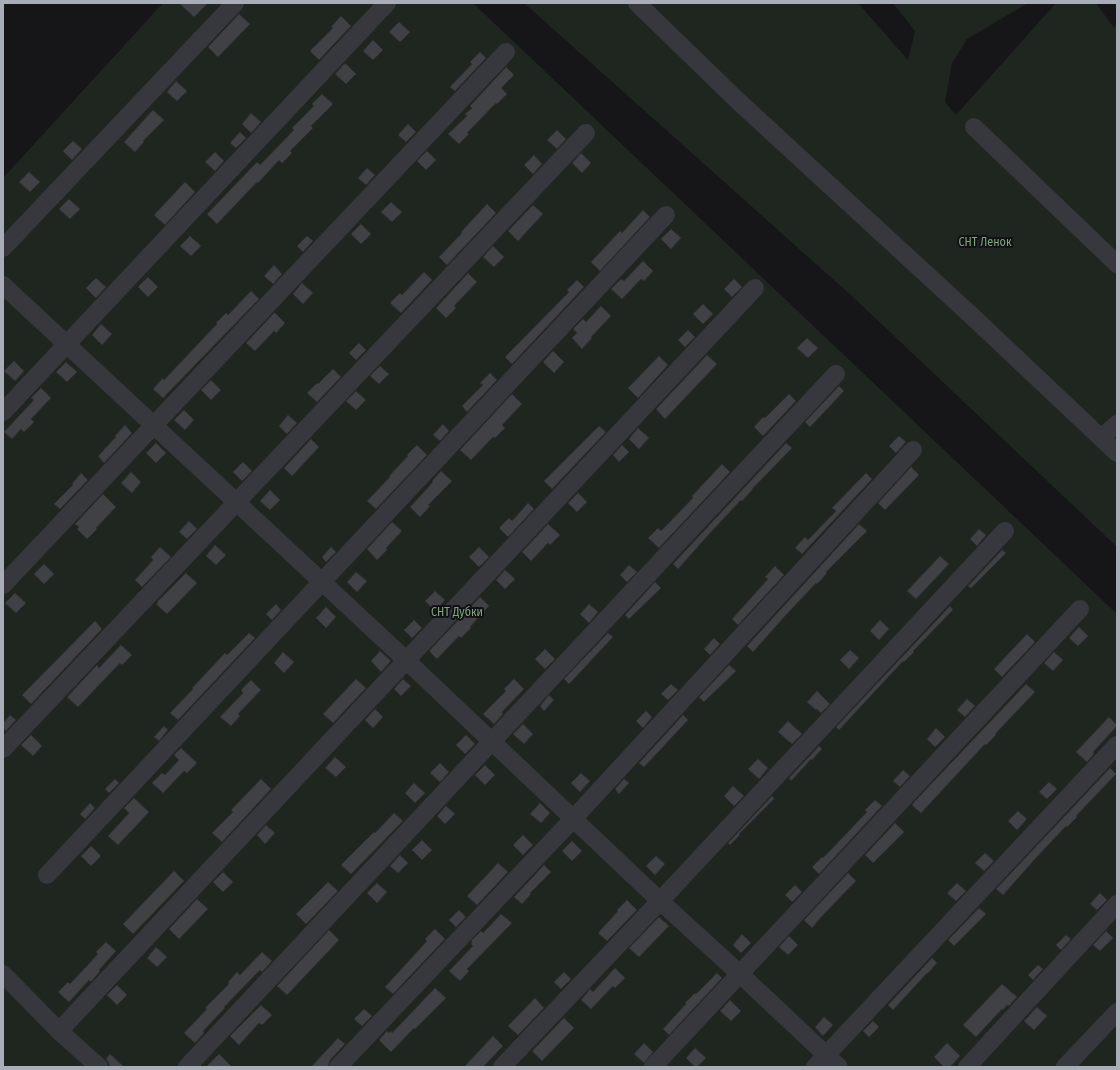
<!DOCTYPE html>
<html>
<head>
<meta charset="utf-8">
<style>
  body { margin:0 }
  #map { position:relative; width:1120px; height:1070px; overflow:hidden; background:#161618; font-family:"Fira Sans Condensed",sans-serif }
  canvas { display:block }
  .frame { position:absolute; inset:0; border:4px solid #a8adb8; pointer-events:none }
</style>
</head>
<body>
<div id="map">
<canvas width="1120" height="1070"></canvas>
<div class="frame"></div>
</div>
<script>
const ctx = document.querySelector('canvas').getContext('2d');
ctx.lineJoin = 'round';
function paint(path, color) { ctx.fillStyle = color; ctx.fill(path, 'evenodd'); }
const poly = rows => new Path2D(rows.map(r => 'M' + r).join(''));
function strokePath(path, color, width, dash) { ctx.strokeStyle = color; ctx.lineWidth = width; ctx.lineCap = dash ? 'butt' : 'round'; ctx.setLineDash(dash || []); ctx.stroke(path); }
function drawText(font, color, halo, rows, align = 'center') {
  ctx.font = font + ' "Fira Sans Condensed",sans-serif'; ctx.lineWidth = 4; ctx.setLineDash([]); ctx.textBaseline = 'middle'; ctx.strokeStyle = halo; ctx.fillStyle = color; for (const [text, x, y, turn = 0] of rows) {
    ctx.save(); ctx.translate(x, y); ctx.rotate((+turn || 0) * Math.PI / 180); ctx.textAlign = isNaN(turn) ? turn : align; if (halo) ctx.strokeText(text, 0, 0); ctx.fillText(text, 0, 0); ctx.restore();
  }
}
paint(poly([
  [163,3,473,3,1117,614,1117,1067,3,1067,3,178],
  [524,3,858,3,908,60,915,31,893,3,1028,3,967,39,952,63,945,102,956,115,1056,3,1096,3,1114,28,1117,23,1117,547,854,298]
]), '#1e261f');
const building = poly([
  [179,3,208,3,194,17,179,3],
  [239,14,250,24,218,57,208,47,239,14],
  [341,16,351,26,319,60,310,51,333,28,331,27,341,16],
  [399,22,410,32,400,42,389,32,399,22],
  [373,40,383,50,373,60,363,51,373,40],
  [480,52,486,58,455,91,450,87,472,64,470,62,480,52],
  [344,64,346,64,356,74,346,84,335,74,344,64],
  [506,67,514,75,501,88,507,94,497,104,496,103,467,133,469,134,459,144,448,134,467,116,465,114,472,108,470,106,506,67],
  [176,81,187,91,177,101,167,92,176,81],
  [322,94,333,104,311,126,313,128,290,151,292,153,282,163,279,160,258,183,257,182,217,224,207,214,257,162,260,165,294,130,292,128,314,106,312,104,322,94],
  [153,110,164,120,143,141,144,142,135,152,124,142,153,110],
  [251,113,261,122,251,133,242,124,251,113],
  [408,124,416,132,406,142,398,135,408,124],
  [557,130,566,139,557,149,547,140,557,130],
  [240,132,246,138,236,148,230,143,240,132],
  [73,141,82,149,72,160,63,151,73,141],
  [427,151,436,160,426,170,417,161,427,151],
  [215,152,224,161,215,171,205,162,215,152],
  [581,153,591,163,582,173,572,163,581,153],
  [534,155,542,164,533,174,524,165,534,155],
  [367,168,375,175,366,185,358,178,367,168],
  [29,172,40,182,30,192,19,182,29,172],
  [185,182,195,192,165,225,154,215,185,182],
  [69,199,80,209,70,219,59,209,69,199],
  [391,202,402,212,392,222,381,212,391,202],
  [487,204,496,213,447,265,439,257,462,233,461,232,487,204],
  [533,205,543,214,518,241,508,231,533,205],
  [643,210,650,217,600,271,591,262,620,231,622,233,643,210],
  [361,224,371,234,361,244,351,234,361,224],
  [671,229,681,238,671,249,661,239,671,229],
  [190,236,201,246,191,256,180,246,190,236],
  [307,236,313,241,303,252,297,246,307,236],
  [493,246,504,257,494,267,483,257,493,246],
  [643,261,653,271,644,281,641,279,622,299,611,289,621,279,624,281,643,261],
  [274,265,282,274,273,284,264,276,274,265],
  [424,272,432,280,401,313,390,303,400,293,402,295,424,272],
  [468,273,477,282,454,306,456,308,446,318,436,308,468,273],
  [148,277,158,287,148,297,138,287,148,277],
  [96,278,106,287,96,298,86,288,96,278],
  [734,279,742,287,732,297,724,289,734,279],
  [577,280,584,287,512,364,505,357,569,292,567,290,577,280],
  [302,283,313,293,303,304,293,294,302,283],
  [251,291,259,299,163,398,153,389,163,378,164,380,198,344,217,324,216,323,226,313,228,315,251,291],
  [703,304,713,314,703,324,693,314,703,304],
  [601,306,611,316,591,337,592,338,582,349,572,338,577,333,573,329,583,319,586,322,601,306],
  [274,313,275,313,285,323,276,333,274,331,255,351,246,343,274,313],
  [101,324,112,334,102,345,92,335,101,324],
  [688,330,695,337,685,347,678,340,688,330],
  [807,338,818,348,808,358,797,348,807,338],
  [359,343,366,350,356,360,349,353,359,343],
  [553,351,564,362,554,373,543,362,553,351],
  [707,355,717,364,665,419,656,409,707,355],
  [659,356,668,365,638,398,628,388,659,356],
  [14,361,24,371,15,381,4,371,14,361],
  [66,362,77,372,67,382,56,372,66,362],
  [380,366,389,374,379,384,370,376,380,366],
  [333,369,341,377,317,402,307,393,317,383,318,384,333,369],
  [490,373,497,380,467,412,462,406,483,385,480,383,490,373],
  [211,380,221,390,211,400,201,390,211,380],
  [839,386,844,391,810,427,805,422,839,386],
  [41,388,51,398,31,419,34,422,24,432,21,429,12,439,4,432,34,400,31,398,41,388],
  [356,391,366,400,356,410,346,401,356,391],
  [512,394,522,404,502,425,505,428,495,438,493,437,471,460,460,450,512,394],
  [789,394,796,401,763,436,754,427,763,417,765,418,789,394],
  [184,410,194,420,185,430,174,420,184,410],
  [288,415,297,423,287,434,279,426,288,415],
  [443,424,449,431,440,441,433,435,443,424],
  [125,425,132,433,104,463,98,456,116,437,115,436,125,425],
  [599,426,606,432,552,489,544,481,599,426],
  [638,428,649,438,639,449,629,439,638,428],
  [899,436,906,442,896,453,889,446,899,436],
  [311,439,319,447,292,476,284,468,311,439],
  [156,443,166,453,156,463,146,453,156,443],
  [786,443,792,448,752,489,752,490,742,501,741,500,710,533,678,569,673,564,786,443],
  [417,445,427,455,376,509,367,501,390,477,389,476,408,456,407,455,417,445],
  [622,445,629,452,619,462,613,455,622,445],
  [243,462,252,471,242,481,233,472,243,462],
  [722,464,730,472,659,548,648,538,658,528,661,531,693,498,692,496,722,464],
  [911,467,919,475,885,510,878,503,911,467],
  [441,471,452,481,428,505,430,506,420,517,410,507,433,482,432,481,441,471],
  [131,472,141,482,132,493,121,483,131,472],
  [81,473,88,480,60,509,54,504,73,485,72,484,81,473],
  [866,473,872,479,802,554,795,548,805,537,808,540,836,511,832,508,866,473],
  [270,490,280,500,270,510,260,501,270,490],
  [578,493,587,502,577,512,568,503,578,493],
  [103,494,116,507,96,528,97,529,87,539,77,529,79,527,75,524,103,494],
  [528,503,534,509,508,537,499,528,509,518,512,521,528,503],
  [189,521,197,529,187,539,179,532,189,521],
  [392,522,402,531,386,548,387,550,377,560,367,549,392,522],
  [548,524,560,535,550,545,548,543,531,561,522,552,548,524],
  [859,524,867,531,826,572,827,573,817,584,816,583,785,616,753,652,747,646,859,524],
  [979,529,986,535,977,546,970,539,979,529],
  [215,545,226,555,216,565,206,556,215,545],
  [160,547,171,557,142,587,135,580,153,560,151,557,160,547],
  [331,547,336,552,326,562,322,557,331,547],
  [479,547,489,557,479,567,469,557,479,547],
  [1002,550,1006,553,971,588,968,586,1002,550],
  [940,556,949,564,916,599,907,591,940,556],
  [44,564,54,574,44,584,34,574,44,564],
  [629,565,637,572,627,582,620,575,629,565],
  [775,566,784,575,738,625,732,619,768,579,765,577,775,566],
  [505,570,515,579,505,589,496,580,505,570],
  [356,572,367,581,357,592,347,582,356,572],
  [186,573,197,583,167,614,156,604,158,602,157,602,186,573],
  [655,582,661,588,629,619,625,615,655,582],
  [435,591,445,600,435,611,425,601,435,591],
  [15,593,26,603,16,613,5,603,15,593],
  [480,597,489,606,470,627,471,628,461,638,459,636,437,659,429,651,480,597],
  [276,604,281,610,272,620,266,614,276,604],
  [589,604,598,612,589,623,580,614,589,604],
  [950,606,953,610,913,651,914,652,904,662,903,661,839,730,836,727,950,606],
  [326,607,336,617,326,628,316,618,326,607],
  [414,620,422,628,412,638,404,630,414,620],
  [880,620,889,629,879,640,870,631,880,620],
  [95,621,102,629,31,704,22,695,95,621],
  [1079,627,1088,636,1078,646,1069,638,1079,627],
  [249,633,255,638,178,720,170,713,193,689,192,688,225,653,227,655,249,633],
  [608,633,613,637,569,684,564,679,608,633],
  [1027,634,1035,642,1002,677,994,669,1027,634],
  [714,638,720,644,710,655,704,649,714,638],
  [121,645,132,655,122,665,120,663,78,707,67,697,97,665,99,668,121,645],
  [545,649,555,659,545,669,535,659,545,649],
  [850,650,859,658,849,669,840,660,850,650],
  [380,651,391,661,381,672,371,661,380,651],
  [283,652,294,662,284,673,274,663,283,652],
  [1054,652,1063,660,1053,671,1044,663,1054,652],
  [729,665,736,671,704,702,699,697,729,665],
  [356,679,366,688,333,723,323,714,356,679],
  [403,679,411,686,401,696,394,689,403,679],
  [514,679,524,689,502,712,503,714,494,724,483,714,506,691,504,689,514,679],
  [251,680,261,690,238,714,240,716,231,726,220,717,243,693,241,690,251,680],
  [671,684,678,690,668,700,661,694,671,684],
  [1026,684,1035,692,995,734,996,735,986,745,985,744,921,813,912,805,915,801,1026,684],
  [817,691,830,704,821,713,817,709,816,710,807,702,817,691],
  [549,695,554,700,544,711,540,706,549,695],
  [967,699,975,706,965,717,957,710,967,699],
  [375,709,383,717,373,728,365,720,375,709],
  [646,711,652,717,643,728,636,721,646,711],
  [10,715,16,720,6,731,3,728,3,723,10,715],
  [683,715,688,720,644,767,639,763,683,715],
  [1109,717,1117,725,1117,726,1093,752,1094,754,1087,762,1076,752,1109,717],
  [788,721,802,734,792,744,778,732,788,721],
  [523,724,533,734,524,744,513,734,523,724],
  [164,726,168,730,159,741,154,737,164,726],
  [936,728,945,737,935,747,927,739,936,728],
  [31,735,42,746,33,756,21,745,31,735],
  [466,735,475,744,465,754,456,745,466,735],
  [819,746,822,749,812,760,811,759,791,781,789,778,819,746],
  [181,748,197,763,187,773,184,771,163,793,152,783,162,773,165,775,179,760,174,755,181,748],
  [335,757,346,767,336,777,325,768,335,757],
  [758,759,768,768,759,779,748,769,758,759],
  [440,763,449,772,440,782,430,773,440,763],
  [485,765,495,775,485,785,475,775,485,765],
  [1110,768,1116,774,1076,816,1077,817,1067,827,1066,826,1035,859,1003,895,996,889,1110,768],
  [903,770,910,776,900,787,893,781,903,770],
  [581,773,590,781,580,792,571,783,581,773],
  [115,779,119,783,109,793,105,789,115,779],
  [261,779,271,789,222,842,212,833,233,812,231,810,261,779],
  [624,779,629,783,619,794,615,789,624,779],
  [1049,782,1057,789,1047,799,1039,792,1049,782],
  [414,783,425,793,415,803,405,793,414,783],
  [733,786,744,796,734,806,724,796,733,786],
  [772,796,774,799,739,834,740,835,730,845,728,843,772,796],
  [134,798,149,812,118,845,108,836,129,813,124,808,134,798],
  [875,800,882,806,819,874,812,867,822,857,823,858,867,812,865,810,875,800],
  [90,803,95,808,85,819,80,814,90,803],
  [540,803,550,813,541,823,530,814,540,803],
  [446,806,455,814,445,824,437,816,446,806],
  [1018,811,1027,819,1017,830,1008,821,1018,811],
  [394,813,403,821,351,874,341,865,374,832,375,833,394,813],
  [895,823,904,832,873,863,865,855,895,823],
  [266,825,275,833,265,844,257,835,266,825],
  [523,835,533,845,523,855,513,845,523,835],
  [422,840,432,850,422,860,412,850,422,840],
  [572,841,582,851,572,861,562,851,572,841],
  [91,846,101,856,91,866,81,856,91,846],
  [985,853,994,861,984,871,975,863,985,853],
  [400,855,408,863,398,873,390,866,400,855],
  [656,856,665,864,655,875,646,866,656,856],
  [498,863,508,872,477,905,467,896,498,863],
  [544,865,551,872,530,893,531,894,522,904,514,897,544,865],
  [174,871,184,881,133,934,123,924,174,871],
  [223,872,233,882,223,892,213,882,223,872],
  [848,873,856,881,821,917,812,928,804,920,848,873],
  [328,882,338,891,306,924,296,914,328,882],
  [377,883,387,892,377,903,367,893,377,883],
  [957,883,966,891,956,901,947,893,957,883],
  [795,885,802,892,792,902,785,895,795,885],
  [1100,893,1107,900,1097,910,1090,904,1100,893],
  [197,899,208,909,179,939,169,929,197,899],
  [627,900,637,910,607,941,598,933,618,911,617,910,627,900],
  [979,908,986,914,954,946,948,940,979,908],
  [459,910,466,917,456,927,449,920,459,910],
  [501,914,512,923,467,969,469,971,460,981,449,971,473,946,471,944,472,942,471,941,481,931,483,933,501,914],
  [659,917,669,926,639,957,629,948,659,917],
  [435,929,445,939,393,994,385,987,427,941,425,939,435,929],
  [329,930,339,940,287,995,277,986,329,930],
  [1106,931,1113,938,1100,951,1093,945,1106,931],
  [742,934,751,943,741,953,733,945,742,934],
  [1066,935,1071,939,1061,950,1056,945,1066,935],
  [789,936,798,945,788,955,779,947,789,936],
  [106,942,116,951,99,970,100,971,91,982,89,980,69,1002,58,992,68,982,70,984,98,954,96,952,106,942],
  [156,947,167,957,157,967,147,958,156,947],
  [262,952,272,961,262,972,260,970,224,1007,225,1008,203,1031,204,1033,195,1043,184,1033,207,1009,205,1008,229,984,228,982,237,972,240,975,262,952],
  [932,958,937,963,927,974,927,973,893,1010,888,1005,932,958],
  [1038,965,1043,969,1033,980,1028,975,1038,965],
  [615,968,625,978,615,988,613,986,591,1009,581,1000,590,989,593,992,615,968],
  [564,972,571,979,561,989,554,982,564,972],
  [717,973,722,978,669,1035,663,1029,686,1004,685,1003,695,993,696,994,717,973],
  [1002,984,1017,997,1009,1006,1007,1005,1003,1010,1002,1009,976,1037,963,1025,1002,984],
  [117,985,127,995,117,1005,107,995,117,985],
  [435,988,446,998,415,1029,414,1028,391,1052,379,1040,387,1031,389,1033,391,1031,392,1033,435,988],
  [535,998,544,1008,518,1035,508,1026,535,998],
  [730,1000,741,1011,731,1021,720,1011,730,1000],
  [261,1005,272,1015,262,1025,259,1023,239,1045,230,1036,261,1005],
  [1037,1007,1047,1016,1034,1030,1024,1021,1037,1007],
  [364,1009,372,1016,362,1026,354,1019,364,1009],
  [824,1017,833,1025,823,1036,815,1027,824,1017],
  [564,1018,574,1028,542,1061,532,1051,564,1018],
  [873,1021,879,1027,869,1037,863,1031,873,1021],
  [493,1036,503,1046,483,1067,464,1067,493,1036],
  [338,1038,345,1044,330,1060,328,1067,311,1067,338,1038],
  [644,1043,653,1052,644,1063,634,1054,644,1043],
  [947,1043,960,1056,950,1067,944,1067,934,1057,947,1043],
  [695,1048,706,1058,697,1067,695,1067,686,1058,695,1048],
  [110,1054,124,1067,109,1067,109,1063,106,1059,110,1054],
  [219,1054,232,1067,206,1067,219,1054]
]);
paint(building, '#404145');
strokePath(building, '#303034', 1);
strokePath(poly([
  [637,3,738,101,974,318,1117,453],
  [974,127,1117,264],
  [3,248,235,3],
  [3,285,406,660,660,901,740,974,839,1067],
  [3,412,387,3],
  [1101,438,1117,424],
  [3,585,506,52],
  [3,749,586,133],
  [47,875,666,215],
  [3,974,59,1031,99,1067],
  [59,1031,755,288],
  [187,1067,836,374],
  [338,1067,573,819,913,450],
  [502,1067,660,901,1005,531],
  [653,1067,1080,609],
  [815,1067,1117,745],
  [967,1067,1117,904],
  [1065,1067,1117,1012]
]), '#37383d', 18);
drawText('12px', '#7fa381', '#111113', [
  ["СНТ Ленок",985,243],
  ["СНТ Дубки",457,613]
]);
</script>
</body>
</html>
